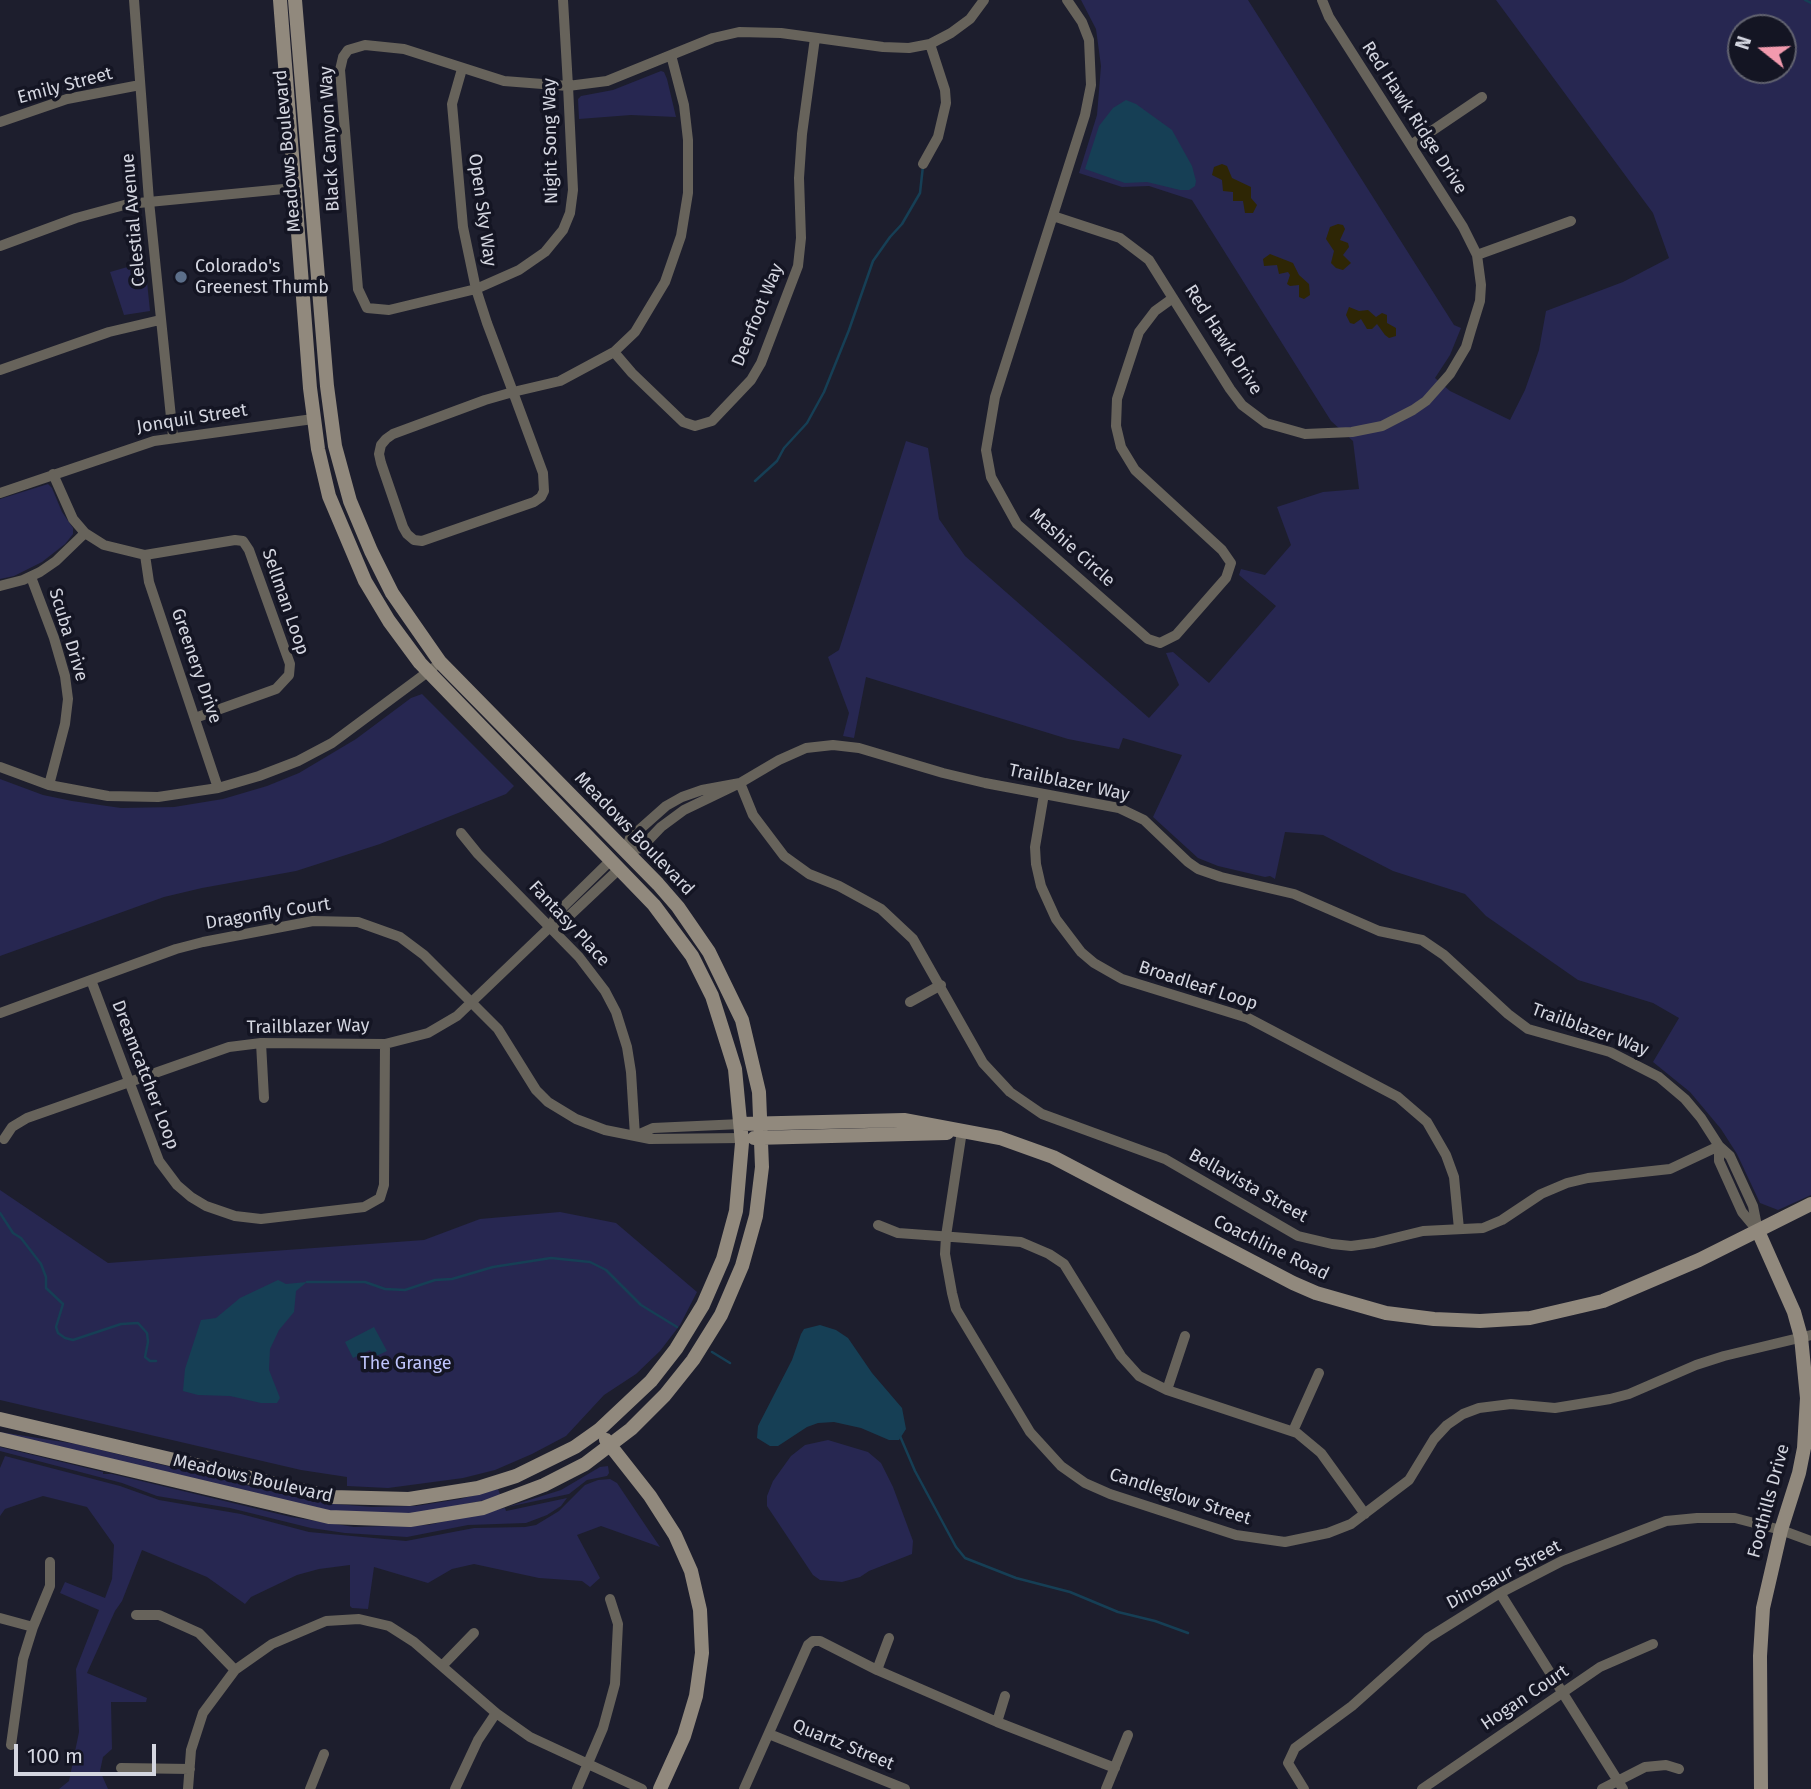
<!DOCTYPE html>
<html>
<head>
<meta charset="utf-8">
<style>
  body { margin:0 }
  #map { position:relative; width:1811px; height:1789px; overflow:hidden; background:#1d1e2d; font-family:"Fira Sans",sans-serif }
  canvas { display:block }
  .north { position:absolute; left:1727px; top:14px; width:70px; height:70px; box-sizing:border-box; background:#141523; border:2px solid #61626f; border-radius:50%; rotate:288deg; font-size:19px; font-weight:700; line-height:28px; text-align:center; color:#d4d6e0 }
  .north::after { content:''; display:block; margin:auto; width:24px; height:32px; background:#f29aae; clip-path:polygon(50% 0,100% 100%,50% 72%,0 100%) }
  .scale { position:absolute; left:14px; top:1744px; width:142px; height:32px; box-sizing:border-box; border:4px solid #d4d6e0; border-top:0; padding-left:9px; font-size:21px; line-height:24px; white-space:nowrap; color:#d4d6e0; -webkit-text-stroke:5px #141523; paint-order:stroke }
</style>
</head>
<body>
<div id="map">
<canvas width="1811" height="1789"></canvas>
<div class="north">N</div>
<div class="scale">100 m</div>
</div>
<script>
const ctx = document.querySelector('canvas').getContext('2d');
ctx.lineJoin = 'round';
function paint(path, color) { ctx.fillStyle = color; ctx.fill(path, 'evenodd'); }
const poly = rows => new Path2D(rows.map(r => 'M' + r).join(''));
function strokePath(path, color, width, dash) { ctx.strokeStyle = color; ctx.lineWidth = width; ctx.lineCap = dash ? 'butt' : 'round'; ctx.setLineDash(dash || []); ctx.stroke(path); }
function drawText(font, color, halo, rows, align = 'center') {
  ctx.font = font + ' "Fira Sans",sans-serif'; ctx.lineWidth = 7; ctx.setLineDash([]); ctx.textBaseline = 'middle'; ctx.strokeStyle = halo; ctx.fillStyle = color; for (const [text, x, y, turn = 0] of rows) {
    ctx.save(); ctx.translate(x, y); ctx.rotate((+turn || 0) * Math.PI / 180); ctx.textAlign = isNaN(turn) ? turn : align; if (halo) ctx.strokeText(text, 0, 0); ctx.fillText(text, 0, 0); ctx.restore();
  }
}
paint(poly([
  [1081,0,1248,0,1454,325,1461,328,1450,355,1435,378,1450,391,1510,420,1525,390,1539,350,1546,311,1623,282,1669,258,1653,213,1496,0,1811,0,1811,1195,1778,1210,1760,1203,1737,1154,1721,1129,1690,1092,1653,1062,1679,1018,1653,1003,1578,980,1486,916,1465,894,1393,871,1323,835,1285,832,1275,879,1270,876,1265,877,1218,866,1198,858,1153,817,1182,755,1123,738,1119,749,1068,739,866,677,854,738,843,736,849,713,828,657,839,650,906,441,928,448,939,519,965,556,1149,718,1179,685,1166,653,1173,652,1209,683,1276,606,1239,575,1241,569,1265,575,1291,545,1277,507,1323,492,1359,489,1353,441,1331,421,1192,200,1149,186,1122,187,1079,173,1097,115,1101,66,1096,29],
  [1741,28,1783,28,1783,70,1741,70],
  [661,71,664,72,667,79,676,117,631,115,579,119,578,99,581,96,613,90],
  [145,262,150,311,124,315,110,272],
  [48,484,52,488,62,512,73,528,73,534,65,544,42,562,14,576,0,579,0,499],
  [422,694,514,786,506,794,380,844,296,871,202,888,164,897,0,956,0,779,43,795,72,801,121,808,174,807,223,799,267,786,299,773,356,739,411,698],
  [0,1190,108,1263,424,1240,480,1219,560,1212,616,1223,697,1292,680,1325,660,1351,636,1374,604,1395,566,1436,532,1454,495,1470,463,1478,388,1488,347,1486,347,1477,301,1470,0,1400],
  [0,1432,76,1444,299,1498,335,1504,372,1507,416,1506,460,1499,498,1489,501,1497,410,1515,335,1513,0,1435],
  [828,1440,868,1452,881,1463,893,1487,913,1541,912,1554,869,1571,860,1577,842,1582,820,1580,813,1575,767,1506,767,1496,773,1481,791,1456,805,1445],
  [0,1447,103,1472,103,1474,112,1474,291,1517,354,1527,428,1525,505,1508,506,1511,511,1510,567,1498,561,1506,547,1515,526,1523,468,1525,407,1537,345,1533,311,1528,230,1508,157,1496,122,1483,0,1451],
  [5,1456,120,1486,159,1500,241,1514,309,1532,406,1541,474,1528,525,1527,536,1525,559,1511,585,1485,598,1480,610,1479,617,1483,660,1547,601,1526,577,1535,600,1578,590,1587,582,1581,539,1578,474,1564,452,1569,428,1583,374,1567,368,1609,352,1608,350,1606,350,1565,319,1569,297,1575,251,1597,245,1604,207,1577,142,1550,122,1601,115,1611,87,1673,147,1698,146,1702,111,1702,112,1749,103,1757,100,1771,108,1789,59,1789,69,1781,79,1732,76,1669,99,1610,60,1593,65,1582,105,1598,112,1579,114,1545,87,1507,43,1496,5,1509,0,1516,0,1468],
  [608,1466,609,1473,607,1476,587,1480,569,1494,507,1507,561,1490,600,1467]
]), '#272751');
paint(poly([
  [1222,164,1227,166,1232,178,1251,187,1251,198,1257,205,1253,213,1245,213,1243,201,1233,201,1233,192,1223,191,1222,180,1212,175,1214,167],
  [1338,224,1343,225,1345,229,1340,240,1348,243,1349,247,1343,255,1351,263,1343,270,1336,268,1331,263,1334,251,1326,239,1330,227],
  [1270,254,1293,263,1299,275,1309,284,1310,295,1304,299,1299,297,1299,285,1290,286,1287,284,1290,275,1288,272,1279,274,1277,265,1264,266,1263,259],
  [1349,307,1359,311,1368,310,1376,317,1382,313,1387,315,1387,323,1396,328,1396,336,1389,338,1385,335,1377,324,1372,329,1367,329,1361,319,1354,324,1350,323,1346,315]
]), '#2e2605');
paint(poly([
  [1126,100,1136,104,1172,130,1192,166,1196,181,1195,186,1189,190,1180,190,1147,182,1125,183,1085,169,1099,126,1113,108],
  [278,1280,286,1284,307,1282,296,1291,294,1312,279,1330,270,1349,269,1370,280,1398,277,1403,261,1403,230,1396,198,1395,183,1391,185,1369,201,1320,216,1318,240,1298],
  [820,1325,836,1330,848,1338,872,1373,902,1408,906,1429,899,1440,889,1440,861,1428,834,1422,818,1423,807,1427,778,1446,770,1446,757,1438,758,1426,792,1360,801,1334,804,1329],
  [374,1327,387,1351,374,1357,370,1350,353,1358,345,1342]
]), '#163f55');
strokePath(poly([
  [1805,0,1811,3],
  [755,481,777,461,784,448,807,423,824,392,849,330,873,261,890,237,902,224,920,193,923,166],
  [0,1213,13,1233,21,1238,41,1264,46,1277,46,1288,63,1304,56,1327,58,1333,65,1338,73,1340,121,1324,138,1323,147,1333,148,1342,145,1357,150,1361,156,1361],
  [307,1282,365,1282,385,1289,405,1290,435,1280,452,1279,493,1267,551,1258,590,1262,606,1270,641,1305,677,1327],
  [712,1352,730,1363],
  [900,1436,915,1471,956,1547,965,1558,1016,1578,1070,1592,1118,1612,1155,1621,1188,1633]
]), '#163f55', 2.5);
strokePath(poly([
  [134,0,149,201,173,437],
  [563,0,568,86,573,190,570,213,563,230,545,252,519,270,476,289,389,310,367,308,358,289,340,70,343,57,348,50,365,45,404,49,504,81,568,86,607,81,713,38,739,32,781,33,883,47,909,48,930,44,951,33,970,19,984,0],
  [1067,0,1082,22,1089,40,1091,85,1085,115,995,397,986,450,991,477,1017,524,1148,639,1160,643,1176,635,1226,578,1231,563,1222,550,1135,470,1121,447,1116,426,1117,399,1139,332,1155,311,1173,298],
  [462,69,452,104,463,227,476,289,487,323,513,392,543,473,544,491,541,497,534,502,422,541,414,540,407,534,403,527,381,463,379,454,381,445,386,439,393,434,485,400,513,392,560,381,614,352,635,332,665,282,681,236,688,193,688,140,684,105,671,55],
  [0,122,67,99,140,85],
  [1411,145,1482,97],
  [923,164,938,137,946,103,945,90,930,44],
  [1053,216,1120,238,1149,260,1230,389,1242,405,1266,423,1305,434,1352,432,1382,426,1413,410,1426,401,1450,374,1466,347,1471,330,1480,301,1481,285,1477,255,1463,227,1329,17,1322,0],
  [0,246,76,218,128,204,294,188],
  [1477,255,1571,221],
  [614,352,632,373,683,422,695,426,712,421,751,380,761,363,798,266,801,238,799,178,802,134,815,38],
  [0,370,109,332,160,320],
  [53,474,73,519,85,533,104,545,145,555,235,540,243,541,249,550,290,664,289,675,276,689,195,718],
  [0,493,154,441,313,419],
  [145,555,149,582,218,788],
  [31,577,54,638,65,676,68,699,65,724,49,785],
  [0,586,23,580,40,572,56,561,85,533],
  [0,767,49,785,108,796,158,797,218,788,259,776,298,761,332,743,433,668],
  [740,783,702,790,682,797,666,806,630,838,626,851,641,848,661,827,684,810,740,783,779,760,806,748,833,745,859,748,943,773,985,783,1119,808,1144,820,1188,862,1198,869,1221,877,1294,894,1379,931,1422,940,1444,955,1508,1014,1528,1029,1610,1052,1659,1077,1685,1099,1701,1118,1719,1146,1730,1156,1753,1206,1758,1231],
  [740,783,753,815,784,856,809,874,839,886,881,909,913,939,983,1063,1010,1092,1042,1114,1165,1159,1298,1236,1332,1244,1351,1246,1374,1243,1423,1231,1483,1228,1502,1220,1541,1194,1567,1183,1588,1178,1670,1169,1719,1146],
  [1044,794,1035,847,1036,864,1041,886,1056,919,1081,952,1094,963,1122,979,1248,1018,1398,1097,1427,1122,1446,1155,1454,1177,1459,1229],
  [461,833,478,854,579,957,605,991,616,1012,627,1047,631,1072,635,1136],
  [550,927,559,911,611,860],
  [91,980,159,1161,177,1185,191,1197,206,1206,235,1216,261,1219,364,1207,380,1198,384,1185,385,1044],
  [910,1002,941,985],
  [0,1013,176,949,203,942,313,921,358,922,400,937,424,955,498,1029,536,1090,548,1102,576,1119,605,1130,650,1139,742,1138],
  [261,1043,264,1098],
  [962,1131,946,1236,945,1254,952,1293,956,1309,1030,1432,1061,1466,1085,1483,1110,1494,1236,1535,1285,1542,1328,1533,1351,1524,1409,1480,1434,1439,1447,1425,1463,1414,1479,1408,1511,1404,1555,1408,1610,1399,1629,1394,1696,1365,1724,1356,1811,1335],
  [635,1136,653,1128,741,1124],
  [4,1139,12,1127,27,1118,229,1047,261,1043,385,1044,428,1033,457,1016,550,927,567,918,619,869],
  [1719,1146,1719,1161,1742,1212,1757,1230],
  [878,1225,898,1233,1021,1242,1049,1254,1064,1264,1121,1356,1139,1376,1167,1390,1297,1433,1321,1453,1365,1514],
  [1167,1390,1185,1336],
  [1293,1431,1319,1373],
  [1500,1593,1623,1789],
  [136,1615,159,1615,199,1633,235,1670],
  [0,1618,33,1627],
  [442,1666,474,1633],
  [877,1670,889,1638],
  [997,1722,1005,1696],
  [769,1734,905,1789],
  [11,1745,23,1659,33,1627,50,1586,50,1562],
  [121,1768,190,1769],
  [188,1789,191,1750,203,1713,235,1670,272,1644,326,1621,359,1619,389,1626,414,1642,496,1713,530,1737,642,1789],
  [310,1789,324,1754],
  [455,1789,478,1740,496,1713],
  [577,1789,603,1728,615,1684,618,1624,610,1599],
  [744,1789,808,1645,813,1641,820,1641,877,1670,997,1722,1115,1768],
  [1106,1789,1128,1735],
  [1304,1789,1288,1763,1295,1748,1352,1706,1428,1638,1500,1593,1562,1561,1666,1521,1697,1518,1735,1518,1781,1530,1811,1541],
  [1422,1789,1600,1667,1653,1644],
  [1602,1789,1645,1767,1666,1765,1679,1769]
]), '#67635b', 10);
strokePath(poly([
  [741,1124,904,1120,1000,1138,1053,1157,1293,1283,1316,1293,1386,1313,1434,1319,1480,1321,1530,1318,1603,1301,1699,1260,1811,1204],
  [754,1138,947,1133],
  [1758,1231,1794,1312,1801,1337,1807,1398,1804,1448,1799,1473,1781,1530,1763,1608,1760,1656,1761,1789],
  [0,1419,332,1497,409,1499,478,1488,516,1476,575,1447,599,1430,651,1381,676,1349,703,1305,723,1259,736,1211,742,1143,735,1069,712,996,692,956,654,905,420,663,389,621,365,581,329,496,318,449,310,388,280,0],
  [0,1439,329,1517,410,1520,483,1508,544,1485,585,1464,631,1429,665,1395,693,1360,721,1315,742,1266,756,1216,762,1167,759,1092,742,1020,709,952,678,907,658,884,440,662,392,593,371,551,350,501,335,446,327,386,295,0],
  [606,1440,650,1496,675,1535,691,1571,700,1610,702,1653,696,1696,684,1736,660,1789]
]), '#91897d', 14);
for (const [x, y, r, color] of [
  [181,277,7,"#5c6f8a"]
]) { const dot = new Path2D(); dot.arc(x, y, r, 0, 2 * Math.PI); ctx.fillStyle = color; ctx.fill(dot); strokePath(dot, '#141523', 2.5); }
drawText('18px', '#d4d6e0', '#141523', [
  ["Emily Street",65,86,-15],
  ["Red Hawk Ridge Drive",1414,118,57],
  ["Black Canyon Way",330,139,-93],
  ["Night Song Way",551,141,-91],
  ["Meadows Boulevard",288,151,-95],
  ["Open Sky Way",482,210,82],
  ["Celestial Avenue",134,220,-95],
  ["Deerfoot Way",758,315,-68],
  ["Red Hawk Drive",1223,340,57],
  ["Jonquil Street",192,419,-9],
  ["Mashie Circle",1072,548,42],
  ["Sellman Loop",285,602,71],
  ["Scuba Drive",68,635,73],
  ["Greenery Drive",196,666,71],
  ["Trailblazer Way",1069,783,12],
  ["Meadows Boulevard",634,834,46],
  ["Dragonfly Court",268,914,-9],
  ["Fantasy Place",569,924,47],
  ["Broadleaf Loop",1198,986,18],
  ["Trailblazer Way",308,1027,-1],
  ["Trailblazer Way",1590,1030,20],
  ["Dreamcatcher Loop",145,1075,69],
  ["Bellavista Street",1248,1186,29],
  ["Coachline Road",1271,1248,26],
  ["Meadows Boulevard",253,1479,13],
  ["Candleglow Street",1180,1497,18],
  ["Foothills Drive",1769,1501,-75],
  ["Dinosaur Street",1504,1575,-28],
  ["Hogan Court",1525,1698,-34],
  ["Quartz Street",843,1745,22]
]);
drawText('18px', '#d4d6e0', '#141523', [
  ["Colorado's",195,267],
  ["Greenest Thumb",195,288]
], 'left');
drawText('18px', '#bfc4fc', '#141523', [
  ["The Grange",406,1364]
]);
</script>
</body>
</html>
